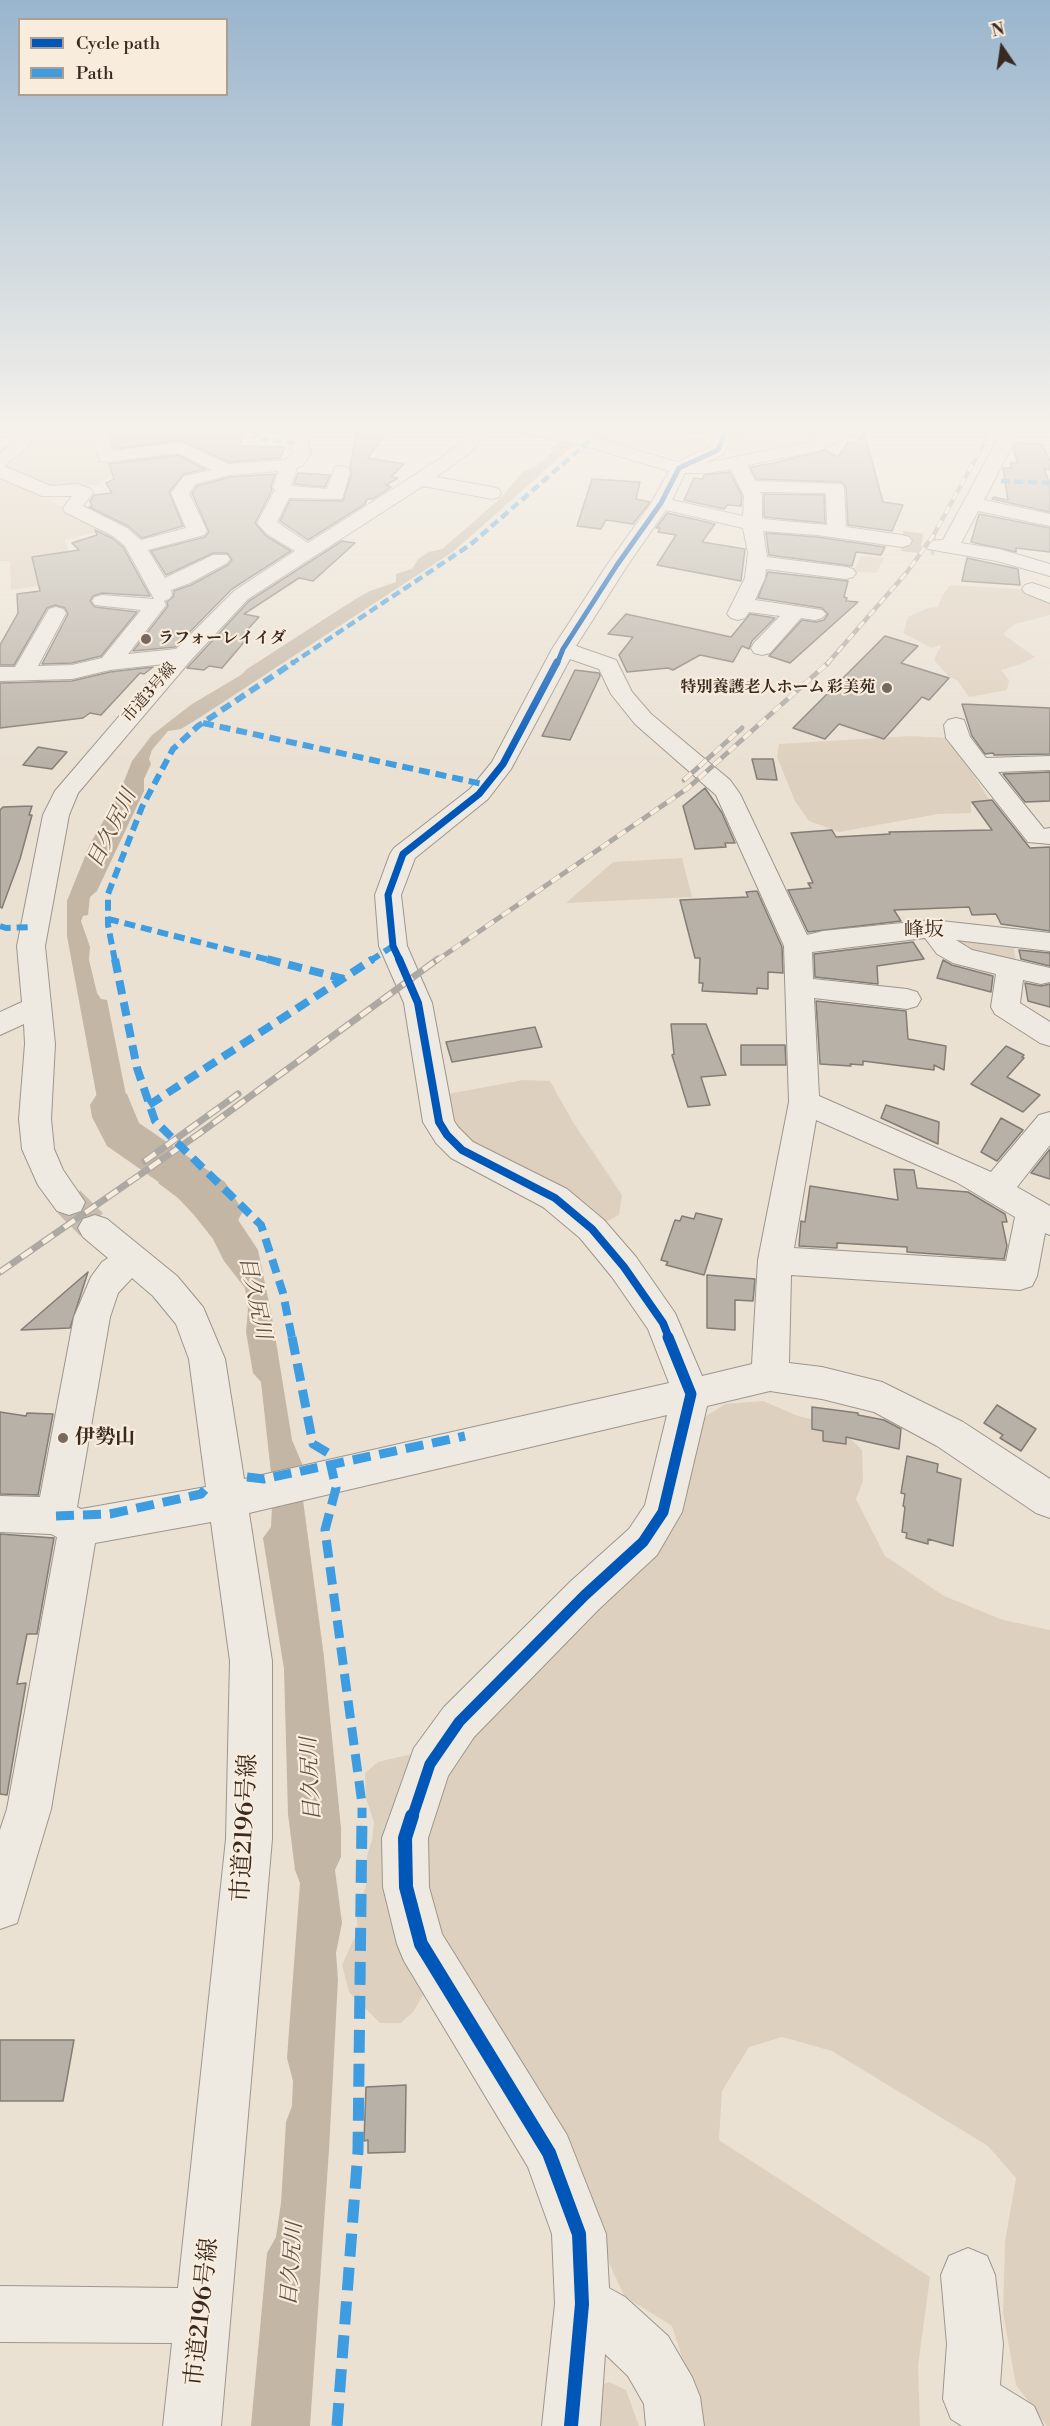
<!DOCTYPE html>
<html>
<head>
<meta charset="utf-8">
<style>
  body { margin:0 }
  #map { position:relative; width:1050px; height:2426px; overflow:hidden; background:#eae1d3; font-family:"Libre Bodoni",serif }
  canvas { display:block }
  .legend { position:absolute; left:18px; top:18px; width:210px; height:78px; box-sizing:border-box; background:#f8ecdc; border:2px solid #ac9e91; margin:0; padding:8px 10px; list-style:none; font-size:18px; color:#392920 }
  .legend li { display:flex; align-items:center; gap:12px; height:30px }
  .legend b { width:30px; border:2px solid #ac9e91 }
  .north { position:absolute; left:972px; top:18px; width:60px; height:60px; -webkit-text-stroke:4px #f8ecdc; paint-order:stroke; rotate:347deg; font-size:16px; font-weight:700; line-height:24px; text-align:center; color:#392920 }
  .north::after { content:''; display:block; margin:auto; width:21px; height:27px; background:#392920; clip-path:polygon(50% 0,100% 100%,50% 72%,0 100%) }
</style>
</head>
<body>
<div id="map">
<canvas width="1050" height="2426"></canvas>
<ul class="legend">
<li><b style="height:8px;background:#0057b8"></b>Cycle path</li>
<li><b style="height:8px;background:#3e9ce0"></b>Path</li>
</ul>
<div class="north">N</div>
</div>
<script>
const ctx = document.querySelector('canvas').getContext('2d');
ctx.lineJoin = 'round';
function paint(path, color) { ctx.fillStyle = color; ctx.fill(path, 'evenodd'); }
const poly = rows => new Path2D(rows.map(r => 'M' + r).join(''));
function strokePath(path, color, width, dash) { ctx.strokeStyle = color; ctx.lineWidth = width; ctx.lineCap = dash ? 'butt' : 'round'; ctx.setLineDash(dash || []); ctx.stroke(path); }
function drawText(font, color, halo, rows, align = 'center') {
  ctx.font = font + ' "Libre Bodoni","Noto Serif JP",serif'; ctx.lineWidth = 4.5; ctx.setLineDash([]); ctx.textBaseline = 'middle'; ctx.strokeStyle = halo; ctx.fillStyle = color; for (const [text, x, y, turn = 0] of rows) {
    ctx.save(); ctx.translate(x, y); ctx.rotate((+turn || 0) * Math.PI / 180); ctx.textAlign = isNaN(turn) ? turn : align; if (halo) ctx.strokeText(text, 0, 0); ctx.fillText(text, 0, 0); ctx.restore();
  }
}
paint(poly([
  [23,429,113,429,94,435,103,459,181,451,190,458,111,475,97,485,52,489,4,467,28,444],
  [608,429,682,429,678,434,715,441,713,448,684,460,598,438],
  [734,429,840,429,808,442,738,457,724,449],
  [0,477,41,495,105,530,65,540,79,580,11,590,10,561,0,561],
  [861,556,885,558,876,573,846,571,855,568],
  [950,585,1023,589,1050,599,1050,615,1015,624,1003,634,1035,657,1021,664,1001,670,1009,680,1007,690,969,697,957,680,949,677,934,660,941,645,931,648,903,633,908,617,928,608,938,607,942,596],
  [911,736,947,738,951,741,991,802,971,804,971,813,938,814,839,832,809,821,795,801,777,757,779,744],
  [682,858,692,897,566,903,613,862],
  [957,937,1013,943,1016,961,972,951,956,943],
  [523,1080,550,1081,573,1122,622,1195,619,1215,601,1224,457,1132,448,1094],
  [763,1401,798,1416,836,1425,862,1450,863,1481,856,1499,885,1556,944,1596,1003,1620,1050,1630,1050,2426,1047,2426,1016,2385,1003,2313,1005,2242,1016,2178,988,2146,832,2051,782,2037,749,2047,722,2091,719,2140,930,2277,918,2366,920,2426,697,2426,693,2391,672,2326,624,2296,587,2213,478,2015,418,1880,430,1799,462,1736,573,1623,659,1551,681,1503,694,1424,725,1404],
  [416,1753,427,1989,413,2012,401,2023,380,2023,349,1992,342,1965,358,1930,356,1914,366,1886,367,1855,372,1840,374,1822,366,1798,365,1773,378,1762],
  [609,2382,626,2390,639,2426,585,2426,591,2389]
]), '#ded0be');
paint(poly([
  [559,440,577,442,454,551,199,718,181,729,168,731,152,750,149,759,151,764,144,779,144,791,97,891,90,897,88,915,83,916,81,921,90,947,89,960,97,993,101,999,107,1000,128,1105,122,1108,123,1122,133,1133,154,1140,159,1145,136,1162,111,1140,102,1125,67,936,67,901,90,844,119,794,132,761,152,735,192,704,241,675,247,669,354,600,370,591,396,582,396,574,412,569,418,559,429,552,442,549,501,498,523,471,535,467,552,452,550,449],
  [185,1161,223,1197,258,1250,272,1317,292,1440,303,1466,271,1473,261,1382,253,1373,246,1332,248,1309,245,1288,224,1261,213,1239,194,1215,178,1198,158,1183],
  [303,1500,324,1657,341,1828,341,1857,335,1870,342,1923,336,1953,338,1979,329,2150,310,2426,251,2426,267,2253,276,2237,281,2203,286,2122,292,2106,293,2081,287,2058,300,1883,295,1870,288,1814,284,1669,263,1538,271,1527,272,1507]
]), '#c4b6a4');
strokePath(poly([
  [717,454,735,443,737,429]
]), '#c4b6a4', 4.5);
paint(poly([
  [112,1089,127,1094,139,1123,225,1182,243,1211,236,1224,220,1229,204,1224,193,1206,107,1146,92,1117,90,1105,97,1094,112,1089]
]), '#c4b6a4');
const building = poly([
  [134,429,247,429,239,446,285,447,280,458,229,462,180,440,115,449,110,435,112,432,134,429],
  [357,430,386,432,368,458,404,464,391,477,398,478,386,485,391,487,373,499,367,499,365,504,308,540,280,521,290,500,343,501,352,472,350,467,357,430],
  [864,432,883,502,903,505,892,531,848,525,846,488,842,482,756,479,750,467,774,463,825,450,838,457,848,442,856,444,864,432],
  [1016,443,1042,444,1050,461,1050,470,1044,469,1050,483,1050,512,992,499,994,497,1008,500,1003,468,1012,468,1010,463,1018,463,1013,449,1016,443],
  [178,455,205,469,184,474,169,492,183,526,142,538,128,526,89,507,92,506,90,501,94,495,112,493,106,483,114,479,109,464,178,455],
  [730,472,742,496,741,506,727,505,724,509,684,500,694,478,703,479,704,475,730,472],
  [298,473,330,475,325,487,294,484,298,473],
  [275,474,271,486,272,490,255,523,266,536,291,551,232,589,175,647,133,651,168,606,167,602,174,596,174,591,191,585,228,565,232,560,227,553,213,553,166,575,151,551,205,537,209,532,192,493,197,486,230,477,275,474],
  [592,479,640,482,636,499,650,502,633,524,606,520,601,529,577,526,592,479],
  [764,494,824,495,825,523,764,517,764,494],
  [667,513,715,524,702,542,745,549,741,581,657,565,676,535,658,532,660,528,656,528,667,513],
  [979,514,1050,528,1050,552,1016,548,1016,552,971,542,979,514],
  [95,530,112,538,123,547,150,596,102,593,93,596,90,601,95,607,137,612,101,656,72,663,42,664,68,614,65,608,55,605,47,608,14,665,0,665,0,645,18,613,17,594,40,591,32,557,79,550,72,543,97,535,95,530],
  [766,533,817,537,885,547,881,555,856,552,852,566,769,555,766,533],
  [342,541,355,543,313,581,299,578,244,614,259,617,238,640,245,641,222,668,209,666,204,670,187,668,249,601,342,541],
  [967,558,1018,569,1020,585,962,581,967,558],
  [768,572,848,581,844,597,847,598,846,601,858,602,790,663,769,656,802,620,816,622,824,620,828,614,822,608,758,598,768,572],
  [626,614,731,637,750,614,775,618,752,641,749,649,742,646,733,662,700,655,673,670,668,668,627,672,619,655,633,637,608,634,626,614],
  [885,636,918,646,901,663,949,678,929,700,922,697,884,739,839,724,825,739,793,728,885,636],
  [153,667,144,674,140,673,101,715,90,713,83,718,0,728,0,683,72,681,110,672,153,667],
  [575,670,599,673,600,676,570,740,542,736,575,670],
  [962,704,1050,708,1050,754,994,755,993,753,985,754,972,736,962,704],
  [38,747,67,752,52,769,23,765,38,747],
  [752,759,773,759,777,780,757,779,752,759],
  [1050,772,1050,801,1025,802,1003,774,1050,772],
  [705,788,722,813,735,843,725,843,726,847,695,849,683,806,705,788],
  [992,800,1030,848,1050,847,1050,931,1001,924,996,914,972,915,969,907,894,910,901,921,808,932,788,890,811,888,808,883,813,883,791,833,832,830,836,837,890,834,889,832,992,830,972,802,992,800],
  [32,806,29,815,32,815,20,859,2,908,0,907,0,810,3,807,32,806],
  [757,891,782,947,783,973,768,972,768,989,757,988,757,994,702,991,703,983,699,983,700,958,695,958,680,900,748,897,746,892,757,891],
  [913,942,924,959,877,966,878,984,815,977,814,954,913,942],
  [1019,950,1050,953,1050,966,1021,959,1019,950],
  [943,960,952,965,993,976,991,992,937,978,943,960],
  [1025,983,1041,986,1050,984,1050,1007,1028,1001,1025,983],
  [816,1001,906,1011,908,1039,946,1046,944,1070,934,1065,934,1070,863,1061,863,1065,850,1064,851,1066,820,1064,816,1001],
  [671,1024,706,1024,726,1075,701,1077,710,1105,688,1107,672,1055,674,1054,671,1024],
  [535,1027,542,1047,452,1062,446,1042,535,1027],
  [741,1045,785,1045,786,1065,741,1065,741,1045],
  [1006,1046,1024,1055,1022,1057,1024,1058,1007,1077,1040,1095,1023,1112,971,1084,1006,1046],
  [886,1105,939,1122,938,1144,881,1118,886,1105],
  [1001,1118,1023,1130,997,1161,981,1152,1001,1118],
  [1050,1149,1050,1179,1031,1173,1050,1149],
  [894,1169,914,1170,917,1188,968,1192,1005,1214,1007,1222,1002,1222,1007,1246,1004,1259,907,1252,907,1247,837,1243,837,1248,799,1246,801,1221,805,1222,810,1186,898,1200,894,1169],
  [696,1213,722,1219,704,1275,666,1265,668,1262,661,1260,675,1220,680,1221,682,1216,694,1219,696,1213],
  [88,1272,70,1328,21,1330,88,1272],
  [707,1275,755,1279,753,1301,735,1300,735,1330,707,1328,707,1275],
  [997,1405,1036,1429,1021,1451,1000,1438,1003,1435,984,1423,997,1405],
  [812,1407,858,1413,858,1415,884,1420,901,1429,899,1449,846,1437,846,1444,823,1441,823,1431,812,1429,812,1407],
  [0,1412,26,1416,27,1413,53,1414,38,1495,0,1494,0,1412],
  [907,1456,938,1464,937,1472,961,1479,953,1546,928,1539,928,1544,906,1538,907,1533,902,1532,905,1507,903,1506,905,1494,901,1493,907,1456],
  [0,1534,54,1538,37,1634,27,1634,17,1684,26,1683,7,1795,0,1794,0,1534],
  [0,2040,74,2040,63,2101,0,2101,0,2040],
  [406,2085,405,2152,368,2153,368,2140,364,2141,366,2087,406,2085]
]);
paint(building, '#b8b1a7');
strokePath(building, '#847d75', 1.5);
strokePath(poly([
  [902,541,935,545]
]), '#c7bcaf', 20, [20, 10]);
strokePath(poly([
  [69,1202,95,1228]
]), '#c7bcaf', 32, [32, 16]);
const minor = poly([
  [11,429,28,429,31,435,30,445,4,466,51,486,77,484,91,489,93,493,83,506,127,528,141,540,186,528,171,493,184,476,212,470,178,453,106,462,100,461,92,437,95,433,107,433,113,451,180,442,229,464,285,460,293,453,290,443,297,429,314,429,308,443,311,453,303,465,297,468,291,486,327,489,335,467,341,466,347,467,350,471,342,499,289,498,277,522,308,543,438,460,459,444,473,429,491,429,471,452,436,477,492,487,499,489,501,493,499,497,492,499,423,486,248,599,191,660,78,793,69,815,45,946,55,1044,51,1119,54,1149,63,1170,85,1202,81,1211,69,1215,57,1211,38,1185,22,1149,19,1119,25,1044,24,1024,0,1035,0,1012,22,1002,17,946,43,815,55,791,164,664,110,670,72,679,0,681,0,667,15,667,49,609,56,607,63,609,66,613,38,666,72,665,102,658,141,610,95,605,92,601,95,597,102,595,154,599,125,546,113,536,65,512,63,508,72,496,42,496,0,478,0,453,12,443,13,435,11,429],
  [278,471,273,487,275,490,257,523,267,534,295,551,234,591,176,649,128,654,166,605,164,601,169,599,172,595,171,590,190,583,227,563,230,559,227,555,213,555,165,578,148,550,204,535,207,531,189,493,196,484,230,475,278,471],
  [517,429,556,429,585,435,678,462,710,447,717,429,734,429,724,454,705,463,807,443,835,429,858,429,856,433,818,451,747,465,755,481,842,484,844,488,846,527,902,535,909,537,912,541,909,545,902,547,817,535,763,531,767,557,846,567,853,569,856,573,853,577,846,579,766,569,765,578,755,600,822,610,826,614,822,618,815,620,801,618,770,653,762,655,754,653,751,648,754,643,780,616,749,612,745,618,738,620,731,618,727,614,745,578,748,553,743,528,666,510,627,566,576,646,616,660,632,692,651,714,730,780,740,794,807,935,823,931,932,920,1050,933,1050,951,956,940,972,950,1050,968,1050,982,1041,984,1023,980,1020,1003,1050,1022,1050,1046,1040,1043,995,1014,991,1007,996,974,953,963,937,954,925,938,812,952,813,979,907,989,917,992,921,999,917,1006,907,1009,814,998,819,1096,991,1172,1039,1115,1050,1112,1050,1145,1017,1187,1050,1206,1050,1235,1045,1233,1037,1276,1032,1286,1020,1290,791,1275,789,1363,822,1367,882,1382,963,1422,1050,1479,1050,1518,1036,1513,937,1446,874,1412,822,1399,770,1391,707,1406,682,1512,657,1555,599,1609,474,1737,448,1776,428,1838,429,1887,442,1934,567,2135,606,2234,609,2288,625,2297,668,2336,692,2377,700,2397,704,2426,646,2426,644,2404,628,2376,605,2354,600,2426,542,2426,555,2304,552,2234,528,2167,404,1961,397,1944,383,1887,382,1838,414,1748,444,1707,571,1581,629,1529,645,1505,667,1415,249,1513,272,1661,272,1839,221,2426,163,2426,172,2343,0,2342,0,2286,178,2288,226,1839,230,1661,211,1522,95,1543,51,1809,17,1923,0,1929,0,1830,7,1809,57,1537,51,1534,0,1532,0,1496,40,1497,74,1317,91,1277,102,1262,108,1258,83,1237,78,1228,83,1219,95,1215,107,1219,177,1276,203,1307,225,1359,244,1479,669,1383,648,1329,612,1277,580,1238,543,1207,451,1158,436,1143,423,1122,404,1003,379,946,375,895,390,854,394,848,470,789,492,762,552,649,607,565,652,502,669,471,582,445,519,433,517,429],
  [731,469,744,496,743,516,672,500,685,473,708,473,731,469],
  [760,492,826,493,827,525,762,519,762,496,760,492],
  [570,659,599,669,611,694,635,724,716,795,784,946,789,1102,758,1260,752,1364,702,1376,675,1313,636,1257,604,1220,567,1189,473,1142,458,1127,454,1121,432,1003,407,946,401,895,415,858,488,799,511,769,570,659],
  [816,1120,956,1182,1015,1217,1006,1261,794,1248,816,1120],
  [132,1278,153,1296,176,1324,189,1359,206,1487,81,1509,77,1507,110,1317,118,1293,132,1278],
  [999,429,1017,429,1014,442,984,500,1050,514,1050,526,978,511,961,543,999,549,1050,564,1050,576,997,561,928,549,925,545,928,541,943,540,996,442,999,429],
  [1032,583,1050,589,1050,603,1025,593,1022,589,1025,585,1032,583],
  [956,718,964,720,970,737,986,758,1050,756,1050,770,998,772,1044,829,1050,828,1050,844,1028,842,950,743,946,738,944,725,948,720,956,718],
  [968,2248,987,2256,995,2275,1003,2344,1000,2385,1034,2406,1043,2426,962,2426,951,2419,943,2399,947,2344,941,2275,949,2256,968,2248]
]);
strokePath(minor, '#9d968d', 2);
paint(minor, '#eeeae2');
const railFar2 = poly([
  [827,664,907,572,933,536,985,442,989,429]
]);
const railFar1 = poly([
  [684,780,742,728],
  [436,961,688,788,829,662]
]);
const rail = poly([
  [145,1161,238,1094],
  [0,1272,200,1133,438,959]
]);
strokePath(railFar2, '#aea8a3', 4.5);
strokePath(railFar1, '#aea8a3', 5);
strokePath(rail, '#aea8a3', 7);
strokePath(railFar2, '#f8ecdc', 3, [8]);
strokePath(railFar1, '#f8ecdc', 4, [10]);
strokePath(rail, '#f8ecdc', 4.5, [13]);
strokePath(poly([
  [253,429,257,439,299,443],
  [1001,481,1050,483],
  [291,664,470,545,603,429]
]), '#3e9ce0', 4.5, [9, 4.5]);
strokePath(poly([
  [203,723,487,785],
  [108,919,273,961],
  [0,926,6,928,33,927],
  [115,961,108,925,108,894,142,807,173,749,198,726,294,662],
  [370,961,393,946]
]), '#3e9ce0', 6, [11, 6]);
strokePath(poly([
  [115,959,137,1068,155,1121,261,1225,283,1293,292,1338],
  [267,959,344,979],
  [149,1105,373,959]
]), '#3e9ce0', 8, [14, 8]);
strokePath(poly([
  [292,1337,313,1444,328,1453,336,1488,325,1530,362,1804,362,1818],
  [247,1477,264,1479,465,1436],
  [56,1516,110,1514,201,1494,210,1484]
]), '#3e9ce0', 9, [18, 9]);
strokePath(poly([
  [337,2426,358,2151,362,1816]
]), '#3e9ce0', 11, [23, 11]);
strokePath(poly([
  [557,664,563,649,617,565,661,503,679,468,718,450,726,429]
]), '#0057b8', 5);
strokePath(poly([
  [400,961,393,946,388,895,403,854,479,794,503,764,557,662]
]), '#0057b8', 7);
strokePath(poly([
  [399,959,418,1003,439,1122,447,1135,462,1150,555,1198,592,1229,624,1267,663,1323,669,1338]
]), '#0057b8', 8);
strokePath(poly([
  [412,1818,430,1764,459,1722,585,1595,643,1542,663,1512,691,1394,668,1337]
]), '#0057b8', 11);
strokePath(poly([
  [412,1816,405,1838,406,1887,421,1944,549,2153,579,2234,582,2304,571,2426]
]), '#0057b8', 14);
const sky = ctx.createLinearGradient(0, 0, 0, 769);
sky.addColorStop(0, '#99b5cd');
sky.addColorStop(0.56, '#f6f2eb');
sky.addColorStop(1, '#f6f2eb00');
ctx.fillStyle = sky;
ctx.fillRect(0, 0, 1050, 769);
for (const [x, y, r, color] of [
  [146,639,6,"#77695f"],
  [887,688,6,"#77695f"],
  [63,1438,6,"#77695f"]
]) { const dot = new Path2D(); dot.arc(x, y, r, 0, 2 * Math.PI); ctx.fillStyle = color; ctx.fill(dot); strokePath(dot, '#f8ecdc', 2); }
drawText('bold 16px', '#392920', '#f8ecdc', [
  ["ラフォーレイイダ",158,639],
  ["特別養護老人ホーム 彩美苑",875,688,"right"]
], 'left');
drawText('16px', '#392920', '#f8ecdc', [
  ["市道3号線",150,693,-49]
]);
drawText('20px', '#392920', '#f8ecdc', [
  ["峰坂",924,931,-1]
]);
drawText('bold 20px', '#392920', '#f8ecdc', [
  ["伊勢山",75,1438]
], 'left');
drawText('italic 21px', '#5e4e42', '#f8ecdc', [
  ["目久尻川",113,829,-64],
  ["目久尻川",254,1298,78],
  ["目久尻川",312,1779,-93],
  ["目久尻川",293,2264,-86]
]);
drawText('24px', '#392920', '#f8ecdc', [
  ["市道2196号線",246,1828,-87],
  ["市道2196号線",203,2312,-84]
]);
</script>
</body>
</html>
